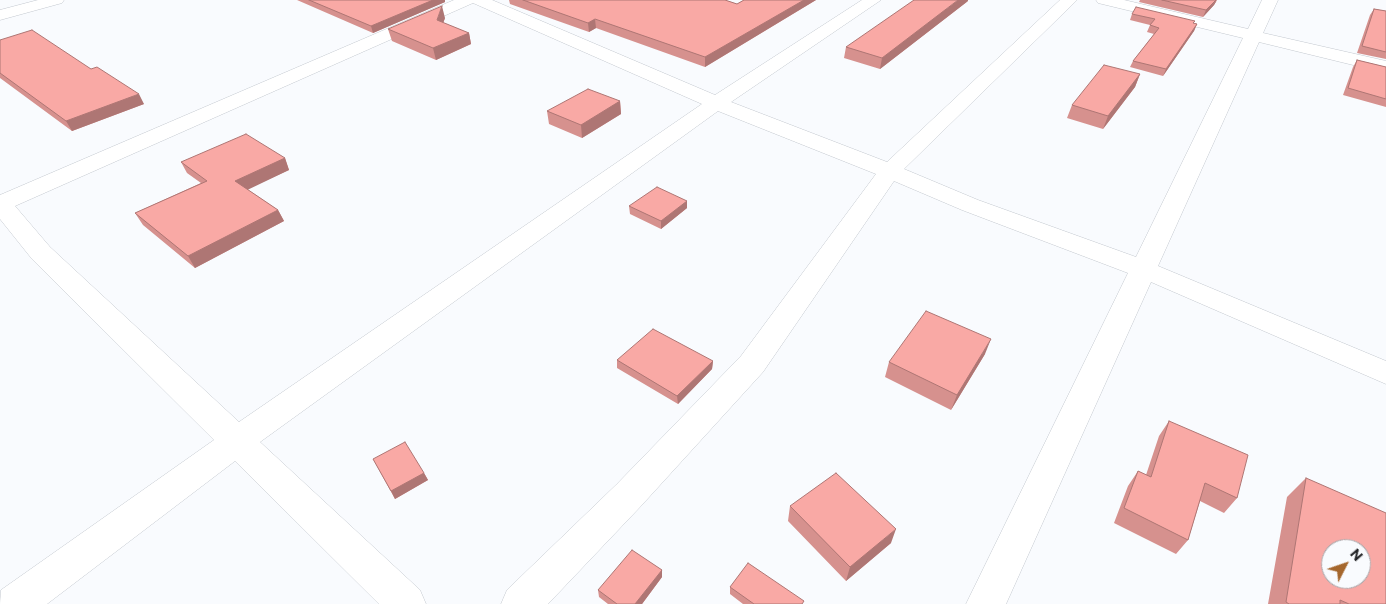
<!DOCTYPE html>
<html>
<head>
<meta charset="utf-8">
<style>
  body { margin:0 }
  #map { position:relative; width:1386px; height:604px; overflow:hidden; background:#f9fbfe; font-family:Commissioner,sans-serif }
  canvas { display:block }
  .north { position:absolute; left:1321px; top:539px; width:50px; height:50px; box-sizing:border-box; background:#f9fbfe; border:1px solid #a3a5a8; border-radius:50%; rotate:49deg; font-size:14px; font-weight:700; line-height:20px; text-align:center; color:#232427 }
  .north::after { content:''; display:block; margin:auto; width:18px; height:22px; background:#a5672d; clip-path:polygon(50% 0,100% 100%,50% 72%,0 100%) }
</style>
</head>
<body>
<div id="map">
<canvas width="1386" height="604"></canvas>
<div class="north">N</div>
</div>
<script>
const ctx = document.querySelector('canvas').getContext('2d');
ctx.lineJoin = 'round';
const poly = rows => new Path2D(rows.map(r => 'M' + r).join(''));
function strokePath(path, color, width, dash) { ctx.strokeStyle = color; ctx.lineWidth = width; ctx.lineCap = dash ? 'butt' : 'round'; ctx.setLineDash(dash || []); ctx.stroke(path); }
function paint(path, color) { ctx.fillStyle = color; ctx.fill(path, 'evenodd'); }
const street = poly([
  [38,0,64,0,62,3,0,20,0,10,38,0],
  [454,0,492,0,715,95,862,0,881,0,731,102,887,162,1060,0,1077,0,904,169,978,200,1136,257,1243,38,1098,3,1096,0,1124,0,1248,29,1262,0,1278,0,1263,33,1386,61,1386,73,1259,42,1158,266,1386,361,1386,384,1151,282,1006,604,966,604,1128,273,962,210,894,181,763,372,641,506,548,604,501,604,507,590,617,484,741,356,876,174,718,111,260,442,420,590,426,604,379,604,235,461,47,604,0,604,1,590,214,440,32,259,0,219,0,195,454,0],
  [473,3,702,104,239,422,50,247,15,206,473,3]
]);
strokePath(street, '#c3c8cf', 1);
paint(street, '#fff');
paint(poly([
  [297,0,445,0,445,2,373,33],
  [509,0,725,0,737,4,744,0,816,0,705,67,596,28,589,32,510,4],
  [1140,0,1217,0,1214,5,1203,17,1139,2],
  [968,1,880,69,844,58,846,47],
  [1374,9,1386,11,1386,59,1357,53,1370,15],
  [1132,14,1197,24,1194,31,1163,76,1130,67,1133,61,1154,34,1147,32,1150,25,1130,20],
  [445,18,443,23,469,33,471,44,436,60,392,41,388,29],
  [0,40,91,69,144,104,72,131,0,78],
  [1357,60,1386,67,1386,107,1343,95,1353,67],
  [1140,74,1135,87,1103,129,1067,118,1072,105],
  [620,101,621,114,582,138,549,124,547,111],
  [285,158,289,170,247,189,278,210,284,221,195,268,143,225,135,213,201,183,187,173,181,162],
  [687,201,687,208,661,229,630,214,629,206],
  [985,354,951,410,885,377,889,362],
  [617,360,713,361,712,369,678,404,617,368],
  [1169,421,1237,498,1224,513,1200,501,1188,540,1176,554,1114,523,1128,486,1138,471,1146,475,1159,436],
  [373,459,424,473,428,480,395,499],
  [1306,478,1386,604,1268,604,1287,497],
  [790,506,891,543,846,581,788,521],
  [662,570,662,577,642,604,608,604,599,597,598,590],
  [730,587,803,604,743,604,730,594]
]), '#d6918e');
paint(poly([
  [433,0,445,0,445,2,373,33,371,26],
  [804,0,816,0,705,67,705,57],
  [958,0,968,0,968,1,880,69,882,58],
  [1217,0,1214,5,1203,17,1206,10],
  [442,6,445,18,440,32,437,20],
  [595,19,596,28,589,32,588,23],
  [1197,24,1194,31,1163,76,1166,69],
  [469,33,471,44,436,60,433,48],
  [1140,74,1135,87,1103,129,1108,116],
  [139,94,144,104,72,131,66,121],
  [620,101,621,114,582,138,581,125],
  [285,158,289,170,241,193,235,181],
  [687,201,687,208,661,229,661,221],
  [278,210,284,221,195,268,188,256],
  [991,339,985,354,951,410,957,395],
  [713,361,712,369,678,404,677,396],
  [424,473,428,480,395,499,391,491],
  [896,529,891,543,846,581,850,567],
  [662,570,662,577,642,604,635,604]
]), '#ae7674');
const building = poly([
  [309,0,433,0,371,26,309,0],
  [523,0,725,0,737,4,744,0,804,0,705,57,595,19,588,23,523,0],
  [914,0,958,0,882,58,846,47,914,0],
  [1162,0,1216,0,1206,10,1162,0],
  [442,6,437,20,469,33,433,48,388,29,442,6],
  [1136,7,1195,21,1193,23,1197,24,1166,69,1133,61,1159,28,1150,25,1155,19,1132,14,1136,7],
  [1374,9,1386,11,1386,52,1362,46,1374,9],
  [32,30,91,69,97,67,139,94,66,121,0,73,0,40,32,30],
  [1357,60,1386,67,1386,99,1348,88,1357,60],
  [1104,65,1140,74,1108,116,1072,105,1104,65],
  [588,89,620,101,581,125,547,111,588,89],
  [246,134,285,158,235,181,278,210,188,256,135,213,207,181,181,162,246,134],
  [657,187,687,201,661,221,629,206,657,187],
  [926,311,991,339,957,395,889,362,926,311],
  [653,329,713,361,677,396,617,360,653,329],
  [1169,421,1248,455,1237,498,1205,483,1188,540,1124,508,1138,471,1151,477,1169,421],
  [405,442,424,473,391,491,373,459,405,442],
  [836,473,896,529,850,567,790,506,836,473],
  [1306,478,1386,513,1386,604,1349,604,1340,600,1340,604,1289,604,1286,602,1306,478],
  [1331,549,1361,549,1361,579,1331,579,1331,549],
  [632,550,662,570,635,604,617,604,598,590,632,550],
  [748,563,804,601,802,604,754,604,730,587,748,563]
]);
paint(building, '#f9a9a5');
strokePath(building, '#ae7674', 1);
</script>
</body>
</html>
